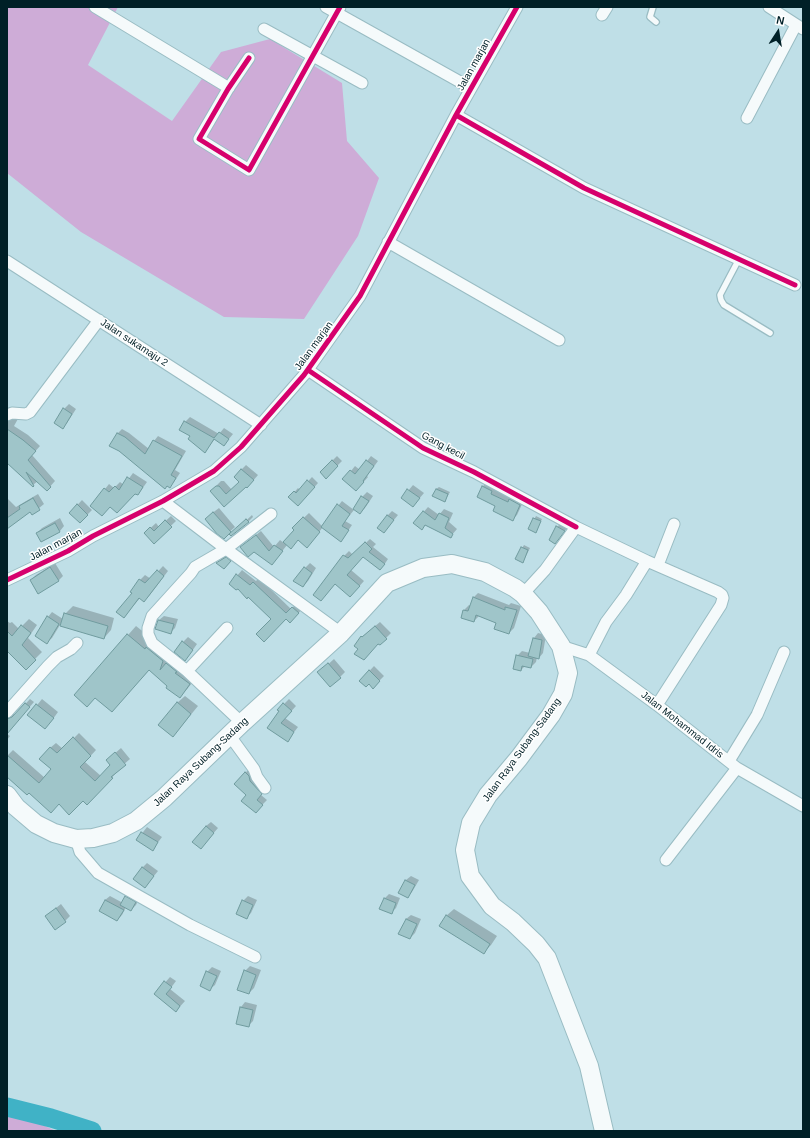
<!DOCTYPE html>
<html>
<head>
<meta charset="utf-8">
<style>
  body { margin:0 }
  #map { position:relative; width:810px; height:1138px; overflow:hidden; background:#bfdfe7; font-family:Helvetica,sans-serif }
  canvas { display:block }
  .frame { position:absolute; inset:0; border:8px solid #002027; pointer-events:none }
  .north { position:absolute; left:758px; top:12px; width:40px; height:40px; -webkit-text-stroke:3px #fff; paint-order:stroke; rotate:12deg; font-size:11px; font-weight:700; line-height:16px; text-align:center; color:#002027 }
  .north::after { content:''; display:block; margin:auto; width:14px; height:18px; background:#002027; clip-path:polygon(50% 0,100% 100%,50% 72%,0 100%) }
</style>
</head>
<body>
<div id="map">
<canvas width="810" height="1138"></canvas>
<div class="frame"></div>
<div class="north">N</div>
</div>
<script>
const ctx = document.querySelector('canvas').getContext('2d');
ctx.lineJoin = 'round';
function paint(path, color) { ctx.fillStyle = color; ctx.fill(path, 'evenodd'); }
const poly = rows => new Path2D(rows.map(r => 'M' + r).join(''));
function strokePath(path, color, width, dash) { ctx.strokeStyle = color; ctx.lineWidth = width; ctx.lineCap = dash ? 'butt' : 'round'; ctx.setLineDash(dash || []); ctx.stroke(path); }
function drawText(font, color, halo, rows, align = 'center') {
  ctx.font = font + ' Helvetica,sans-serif'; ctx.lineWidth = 3; ctx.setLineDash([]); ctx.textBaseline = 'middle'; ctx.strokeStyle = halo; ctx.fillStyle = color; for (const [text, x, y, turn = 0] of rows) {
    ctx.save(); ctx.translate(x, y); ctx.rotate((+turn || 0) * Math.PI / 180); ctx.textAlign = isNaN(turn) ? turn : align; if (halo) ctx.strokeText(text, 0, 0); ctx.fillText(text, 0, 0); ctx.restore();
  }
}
paint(poly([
  [7,7,118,7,88,65,172,121,221,52,270,39,342,83,347,141,379,178,358,236,304,319,224,317,81,232,7,173],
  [7,1113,45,1126,56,1131,7,1131]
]), '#ceacd7');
paint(poly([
  [69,404,76,409,67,423,62,427,64,409],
  [19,417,14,426,28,435,40,446,32,455,55,481,47,490,38,481,33,485,7,461,7,419],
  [190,417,219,434,224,428,233,434,224,445,215,439,204,452,192,436,185,422],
  [122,429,129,433,149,449,154,441,158,436,186,451,175,470,180,473,174,482,170,486,117,434],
  [337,456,342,461,326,477,321,472],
  [371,456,378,461,367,476,368,477,361,485,351,471,355,466,360,470],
  [246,465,258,475,252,482,246,486,224,505,211,491,221,481,224,481,232,490,240,482,241,470],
  [133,473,147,482,142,489,138,494,135,493,122,507,105,489,109,484,114,488,120,482,124,485],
  [312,477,318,483,302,501,290,497,298,488,300,490],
  [488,482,497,486,495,489,512,497,524,500,517,515,512,520,497,505,478,496,483,486],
  [413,485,424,493,413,506,402,498],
  [439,487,450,492,445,501,436,489],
  [367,492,373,496,365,508,360,513,362,497],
  [38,494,44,504,33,513,31,510,7,527,7,498,16,507],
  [82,500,92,510,80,522,70,513],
  [342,501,354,510,345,521,352,525,341,541,323,527,311,542,298,539,287,545,276,559,254,550,241,547,261,531,274,547,280,540,284,543,295,530,293,528,309,513,322,526],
  [428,507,439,515,444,509,453,513,449,522,457,529,451,536,426,524,422,529,414,523],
  [219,508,235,527,224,537,211,514],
  [392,511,398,515,384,532,387,516],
  [252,515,253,517,249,521,231,535],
  [171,516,176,521,154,542,145,533,156,523,159,527],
  [536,516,542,519,536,532,529,529],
  [60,518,64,526,60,531,37,533,42,528],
  [562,522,569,526,555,542,557,527],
  [370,539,376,544,373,547,388,559,384,565,363,556,351,570,364,581,355,591,336,583,321,600,344,556,349,551,353,555],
  [524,545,530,548,523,562,516,558],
  [231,553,235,556,229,563,218,563,222,558],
  [55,563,63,576,58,581,31,580,36,575],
  [310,563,316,568,308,581,303,586,305,568],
  [163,566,168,571,149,596,144,601,140,598,128,612,133,593,131,591,140,580,145,575,151,579],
  [242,570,256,581,259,578,291,609,297,603,303,608,295,617,272,619,238,587,230,584],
  [478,593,509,605,511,603,521,606,514,628,509,633,497,623,479,616,474,621,462,617,464,610,469,605,471,606,474,597],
  [73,606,114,618,111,630,104,638,63,620,52,638,47,642,48,617,52,612,63,619,65,614],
  [164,616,178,619,175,628,170,633,159,620],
  [29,619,37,625,28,638,42,652,26,668,7,650,7,621,10,623,12,622,19,629],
  [380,622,391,633,380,644,378,642,359,648,362,637],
  [136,626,198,675,188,688,180,697,150,669,112,711,96,697,75,695],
  [538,633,546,635,543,653,539,658,537,657,536,662,531,667,525,666,521,670,517,656,522,651,530,653,534,638],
  [188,637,197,644,190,654,183,642],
  [334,659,345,672,340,677,324,668],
  [374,666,384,676,373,687,369,683,360,681],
  [185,696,198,706,180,728,177,703],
  [30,699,34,702,7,733,7,717,10,714,14,714,17,713],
  [42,699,58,712,50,723,29,715],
  [289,699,296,706,285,718,298,727,288,740,269,728,280,711,279,709],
  [79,733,96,750,85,762,101,776,111,765,113,755,121,748,130,759,116,771,117,772,87,804,83,799,59,803,29,791,7,775,7,756,13,750,45,778,53,769,50,748,56,743,63,749],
  [7,734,10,736,7,740],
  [250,768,266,789,261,795,267,800,260,807,235,784],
  [211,822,218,828,205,843,206,826],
  [147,827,162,837,153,849,137,840],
  [147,863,158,871,145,887,142,868],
  [411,876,419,880,412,892,407,897,399,893,406,880],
  [131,892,140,897,136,905,131,910,126,907,122,915,117,920,105,900,110,896,123,903],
  [389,894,400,898,396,908,392,912,384,899],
  [248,896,257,900,251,913,246,918,243,901],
  [61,904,70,916,65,921,46,916],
  [454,909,497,936,491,945,484,952,446,916],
  [411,915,421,919,415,933,410,938,406,919],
  [250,966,261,970,254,988,249,993,245,971],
  [212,967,221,971,215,985,210,989,207,972],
  [170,977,176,981,170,989,185,1001,176,1011,155,994],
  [245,1002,257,1005,253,1021,248,1026,241,1007]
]), '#0003');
strokePath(poly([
  [7,1107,51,1118,92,1131]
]), '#40b2c6', 19);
const building = poly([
  [63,408,72,414,63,429,54,423,63,408],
  [184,421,214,438,219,432,229,439,224,446,214,439,205,453,188,439,190,436,179,430,184,421],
  [7,429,23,440,36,451,28,460,51,487,47,491,26,472,34,486,33,487,7,463,7,429],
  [117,433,125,437,145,454,153,440,182,456,171,475,176,478,170,488,167,486,165,489,119,451,109,446,117,433],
  [332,460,338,466,326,479,320,472,332,460],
  [366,460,374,466,363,481,364,482,356,491,342,479,350,470,355,474,366,460],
  [241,469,254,480,247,488,246,487,224,507,210,491,216,486,219,486,226,494,239,482,234,477,241,469],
  [127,477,143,487,138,495,135,494,117,513,110,507,102,516,90,506,104,488,109,492,115,486,119,490,127,477],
  [307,480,315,487,298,506,288,497,294,491,296,493,307,480],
  [482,486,492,491,491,494,508,502,509,499,520,505,513,521,493,511,495,506,477,497,482,486],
  [407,489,420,498,413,507,401,498,407,489],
  [436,489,448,494,445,502,432,496,436,489],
  [361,496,369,501,360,514,353,509,361,496],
  [33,498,40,510,32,515,30,512,7,529,7,518,20,509,19,506,33,498],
  [77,504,88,515,80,523,69,513,77,504],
  [337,504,350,514,342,526,349,530,341,542,321,527,337,504],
  [423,511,435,520,439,513,449,518,445,528,453,534,451,538,425,525,422,530,413,523,423,511],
  [213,512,231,532,224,539,217,534,205,519,213,512],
  [387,515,394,520,384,533,377,528,387,515],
  [303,517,320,532,307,548,298,540,291,549,283,542,294,530,292,528,303,517],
  [533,518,541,521,536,533,528,529,533,518],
  [246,519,249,522,231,536,229,534,246,519],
  [165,520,172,527,154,544,144,533,150,527,154,531,165,520],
  [55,523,60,532,41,542,36,533,55,523],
  [556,526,565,531,555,544,549,540,556,526],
  [256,535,269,551,274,545,283,551,272,565,254,552,248,557,240,547,256,535],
  [365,542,372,549,369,552,385,564,380,570,363,557,347,575,360,586,350,597,335,584,321,601,313,595,343,555,348,558,365,542],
  [521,547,528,550,523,563,515,559,521,547],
  [226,557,231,561,224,569,216,563,226,557],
  [50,567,59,581,38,594,30,580,50,567],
  [304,567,312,573,303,587,293,581,304,567],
  [157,570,164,576,144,602,139,598,124,618,116,612,132,593,130,592,139,579,145,583,157,570],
  [236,574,250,585,253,582,286,613,292,607,299,613,290,623,286,619,264,642,256,634,271,619,248,597,247,599,238,589,236,590,229,584,236,574],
  [473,597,505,610,505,607,517,610,509,634,494,629,496,623,476,615,474,622,461,618,463,610,468,611,473,597],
  [64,613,108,626,104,639,60,626,64,613],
  [47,616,59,624,47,644,35,636,47,616],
  [158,620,174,624,171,634,155,629,158,620],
  [21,625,31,633,22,645,36,660,26,670,7,651,7,631,12,636,21,625],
  [375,626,387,639,380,645,378,644,364,660,354,654,358,649,354,646,361,636,362,637,375,626],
  [127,634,145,649,146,647,163,661,160,670,166,663,177,672,175,673,190,684,180,698,166,688,167,686,149,670,112,712,95,698,87,707,74,695,127,634],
  [533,638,542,640,539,659,528,656,533,638],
  [182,641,193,650,185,661,174,652,182,641],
  [516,655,533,659,531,668,522,666,521,671,513,669,516,655],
  [328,663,341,678,330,687,317,672,328,663],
  [369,670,380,681,373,689,369,684,366,687,359,681,369,670],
  [177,702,191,714,173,737,158,725,177,702],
  [25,703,30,707,7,734,7,719,12,717,25,703],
  [283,703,292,711,281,723,294,732,288,742,267,728,279,711,277,710,283,703],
  [36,704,54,718,45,729,27,715,36,704],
  [73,737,91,756,80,767,95,781,110,765,106,760,115,752,126,765,111,777,113,778,87,805,83,801,69,815,59,804,51,813,29,793,27,795,7,777,7,755,39,783,51,769,39,759,50,747,57,753,73,737],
  [245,772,249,776,250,781,262,794,257,800,263,805,256,813,241,801,246,795,234,784,245,772],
  [206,826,214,833,201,849,192,842,206,826],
  [141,832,158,842,153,851,136,840,141,832],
  [142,867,154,876,145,888,133,879,142,867],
  [405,880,415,885,408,898,398,893,405,880],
  [125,896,136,902,131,911,120,905,125,896],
  [384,898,396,903,392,914,379,909,384,898],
  [105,900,124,910,117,921,99,911,105,900],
  [242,900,253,905,247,919,236,914,242,900],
  [56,908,66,922,55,930,45,916,56,908],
  [446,915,490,944,484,954,439,926,446,915],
  [406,919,417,924,410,939,398,934,406,919],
  [244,970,256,975,249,994,237,990,244,970],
  [206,971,217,976,210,991,200,986,206,971],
  [164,981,172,987,166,994,180,1006,176,1012,154,994,164,981],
  [240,1007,253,1010,249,1027,236,1024,240,1007]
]);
paint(building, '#9fc5c9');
strokePath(building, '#709b9e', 1);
const service = poly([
  [653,7,650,17,656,22],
  [739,259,720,295,721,300,724,305,770,333]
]);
const minor = poly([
  [95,7,229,88],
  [326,7,471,88],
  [769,7,803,29],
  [602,15,607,7],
  [264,29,362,83],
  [249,58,228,89,199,139,249,170,340,7],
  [456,115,584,188,795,285],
  [747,118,796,25],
  [388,242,559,340],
  [7,261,261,425],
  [308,370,423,448,474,472,576,527],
  [7,415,12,413,26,414,30,412,99,320],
  [163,501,226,549,341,633],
  [647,561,718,592,722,595,723,598,721,605,657,705],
  [658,565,674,524],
  [7,580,68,551,93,536,163,501,214,471,241,447,304,375,360,296,456,115,517,7],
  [523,594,545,570,576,527,647,561,626,595,606,622,589,655],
  [561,646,589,655,657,705,737,768,803,806],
  [187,671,227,628],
  [7,712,48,666,57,657,71,649,77,643],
  [242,723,187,671,152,643,148,634,148,628,152,616,191,573,195,567,226,549,271,514],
  [230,736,254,769,257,777,265,788],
  [729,761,757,715,784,652],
  [76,839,80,852,98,873,190,925,255,957],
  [666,860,737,768]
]);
const primary = poly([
  [7,795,16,807,36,824,54,833,76,839,93,838,113,833,136,821,164,798,242,723,341,633,387,583,423,568,452,564,485,572,515,588,523,594,539,612,561,646,568,673,563,694,551,715,519,758,488,795,471,823,465,850,470,876,492,906,513,922,536,944,547,958,589,1066,604,1131]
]);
strokePath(service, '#99bcc3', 8);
strokePath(minor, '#99bcc3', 13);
strokePath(primary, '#99bcc3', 20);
strokePath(service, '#f5fafb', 5.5);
strokePath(minor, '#f5fafb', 11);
strokePath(primary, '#f5fafb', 18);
strokePath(poly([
  [249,58,228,89,199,139,249,170,340,7],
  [456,115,584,188,795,285],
  [308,370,423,448,474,472,576,527],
  [7,580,68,551,93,536,163,501,214,471,241,447,304,375,360,296,456,115,517,7]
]), '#d6006c', 5);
drawText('10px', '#002027', '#fff', [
  ["Jalan marjan",474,65,-61],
  ["Jalan sukamaju 2",134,343,33],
  ["Jalan marjan",314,346,-54],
  ["Gang kecil",443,446,28],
  ["Jalan marjan",56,545,-28],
  ["Jalan Mohammad Idris",682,725,38],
  ["Jalan Raya Subang-Sadang",522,750,-54],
  ["Jalan Raya Subang-Sadang",201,762,-43]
]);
</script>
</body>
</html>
